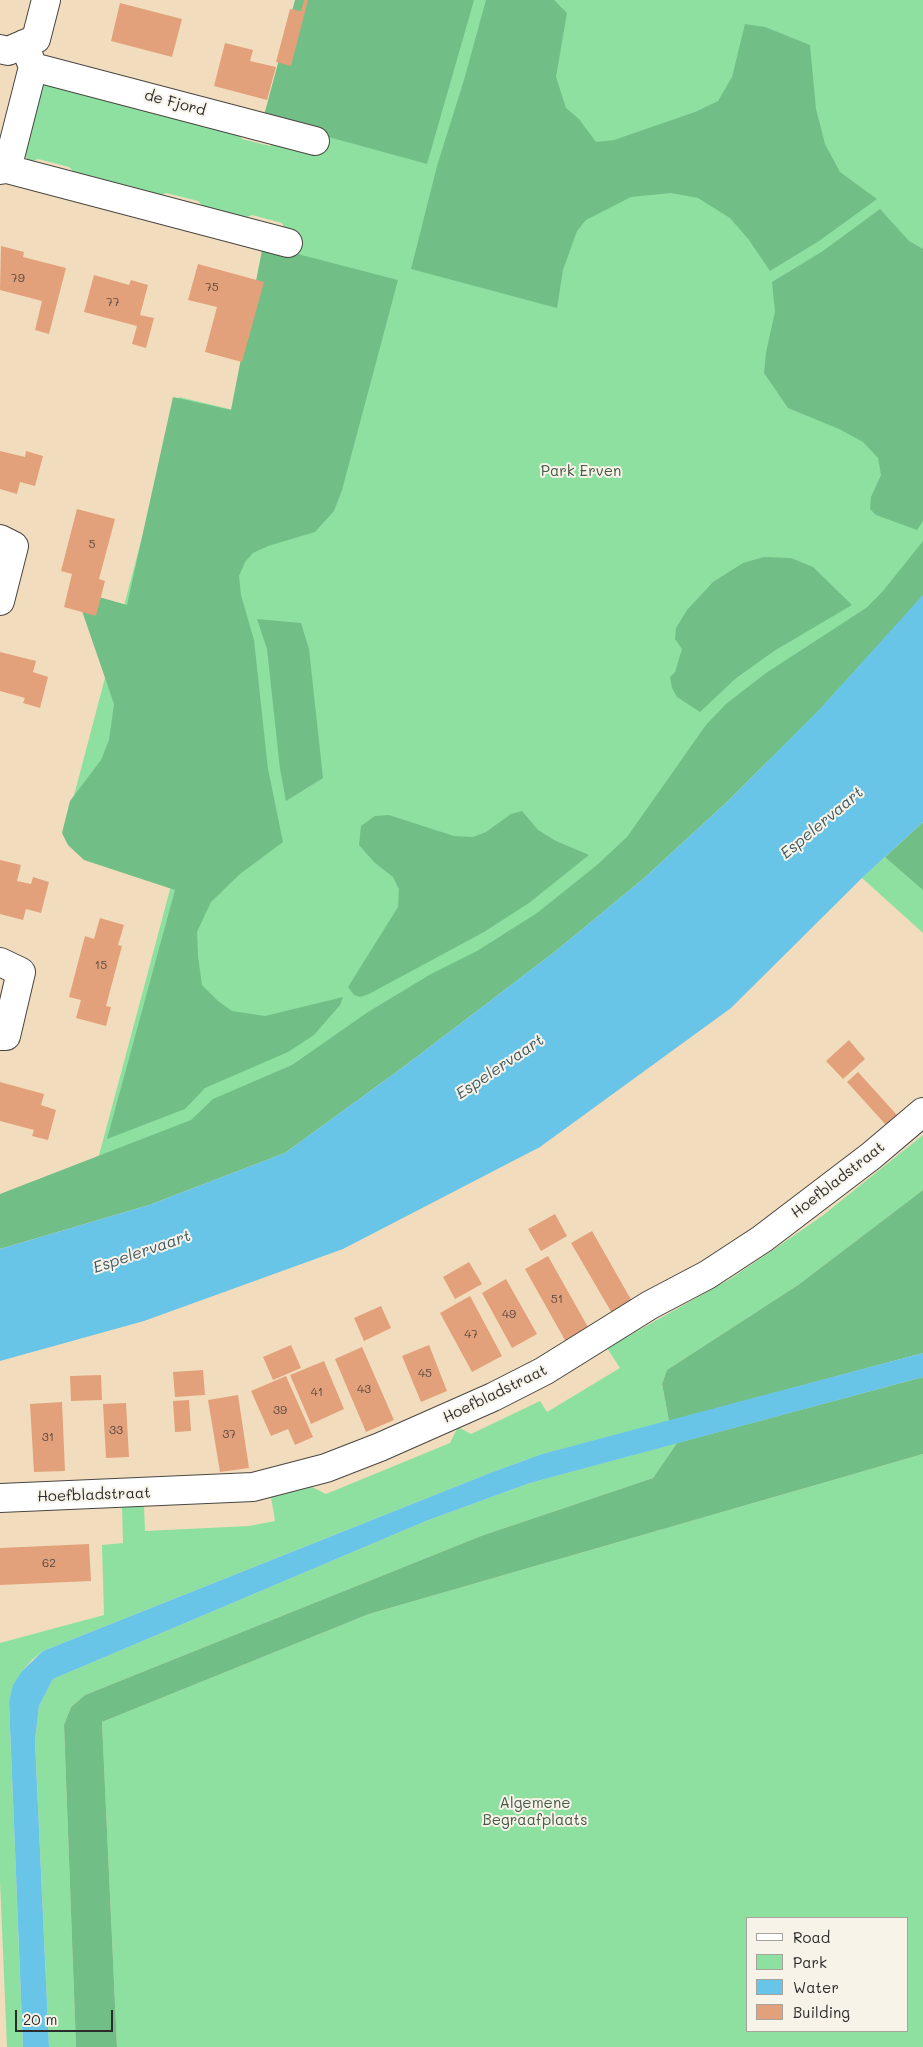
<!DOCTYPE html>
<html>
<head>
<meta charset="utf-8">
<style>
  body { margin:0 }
  #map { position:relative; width:923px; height:2047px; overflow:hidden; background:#f1ddbd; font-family:Mali,sans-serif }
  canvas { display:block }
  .legend { position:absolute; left:746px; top:1917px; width:162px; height:115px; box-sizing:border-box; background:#f7f3e8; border:1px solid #a5a39c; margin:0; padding:6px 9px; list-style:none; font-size:15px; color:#2b2b2b }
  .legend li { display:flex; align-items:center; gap:10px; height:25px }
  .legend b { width:25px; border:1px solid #a5a39c }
  .scale { position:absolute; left:15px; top:2010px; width:98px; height:22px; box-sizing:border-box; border:2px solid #2b2b2b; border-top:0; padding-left:6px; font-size:15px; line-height:18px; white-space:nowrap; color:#2b2b2b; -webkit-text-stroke:4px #f7f3e8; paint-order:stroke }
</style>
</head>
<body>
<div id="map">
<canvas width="923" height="2047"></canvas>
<ul class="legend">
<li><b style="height:6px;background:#fff"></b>Road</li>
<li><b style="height:14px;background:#8ee0a1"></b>Park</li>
<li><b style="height:14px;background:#69c5e7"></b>Water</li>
<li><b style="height:14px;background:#e3a17b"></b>Building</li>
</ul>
<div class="scale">20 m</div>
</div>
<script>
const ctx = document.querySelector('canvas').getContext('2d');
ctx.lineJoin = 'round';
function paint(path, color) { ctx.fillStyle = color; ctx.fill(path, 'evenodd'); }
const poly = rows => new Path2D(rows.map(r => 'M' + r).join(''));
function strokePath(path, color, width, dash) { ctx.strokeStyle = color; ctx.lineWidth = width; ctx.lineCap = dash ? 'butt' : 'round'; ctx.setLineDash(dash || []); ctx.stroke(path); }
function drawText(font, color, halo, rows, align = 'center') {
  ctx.font = font + ' Mali,sans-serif'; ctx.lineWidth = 4; ctx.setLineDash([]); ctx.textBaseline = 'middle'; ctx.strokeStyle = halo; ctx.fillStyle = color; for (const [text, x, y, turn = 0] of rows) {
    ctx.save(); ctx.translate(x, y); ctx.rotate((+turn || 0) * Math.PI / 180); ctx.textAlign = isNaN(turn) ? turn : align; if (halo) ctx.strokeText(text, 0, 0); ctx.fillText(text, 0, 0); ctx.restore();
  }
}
paint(poly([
  [299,0,923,0,923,599,867,673,606,905,94,1174,180,852,67,822,179,397,242,412,286,232,282,223,252,215,236,221,212,215,198,201,166,193,151,200,82,180,69,167,38,159,30,162,20,149,39,75,231,126,242,139,270,146,278,140],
  [923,827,923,933,862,878,885,857,889,860],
  [923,1135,923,1190,798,1285,667,1370,662,1384,669,1421,542,1454,490,1473,43,1651,32,1660,22,1671,9,1702,23,2047,7,2047,0,1881,0,1643,104,1615,102,1545,123,1543,122,1507,144,1506,145,1531,249,1526,275,1521,271,1497,312,1487,326,1494,450,1443,458,1427,471,1434,540,1401,547,1412,620,1368,607,1348,730,1279,773,1250,822,1216],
  [677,1443,653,1478,481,1536,85,1695,71,1707,64,1725,76,2047,49,2047,35,1741,39,1706,53,1679,426,1521,530,1483],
  [923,1454,923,2047,117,2047,102,1722,369,1614],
  [747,1918,907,1918,907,2031,747,2031]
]), '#8ee0a1');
paint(poly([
  [295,0,474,0,427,164,263,119],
  [486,0,554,0,567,13,556,77,566,108,579,119,596,142,614,140,695,112,718,101,732,77,745,24,765,27,810,45,816,109,825,144,840,172,877,199,819,241,770,271,749,240,730,218,698,198,671,193,631,197,586,220,577,231,563,270,557,308,411,269,437,166,464,80],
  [880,209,909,241,923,249,923,521,917,530,876,515,870,509,871,497,881,475,878,458,863,442,839,429,788,408,764,373,766,352,775,312,772,282,823,251],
  [263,245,398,280,342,490,334,511,315,532,268,546,253,553,245,562,239,576,241,595,254,640,268,769,283,842,240,874,211,902,197,932,198,956,202,985,218,1001,232,1011,265,1016,343,997,340,1005,314,1035,288,1052,205,1088,185,1109,107,1139,175,890,84,860,68,845,62,833,70,801,101,760,109,740,114,704,81,608,85,593,127,605,173,397,231,410],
  [923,541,923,595,909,611,820,709,728,801,643,879,557,950,406,1065,285,1153,149,1205,0,1249,0,1194,191,1120,213,1099,292,1065,368,1012,431,974,477,951,537,913,597,865,627,837,706,725,726,704,766,673,866,608,883,591],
  [764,557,791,558,813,567,852,605,774,651,735,679,700,712,677,697,672,688,670,677,675,672,682,649,675,639,676,628,687,610,713,582,743,563],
  [257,619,301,623,309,649,323,778,286,801,280,769,267,649],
  [522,811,538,830,556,841,589,855,529,903,484,932,369,994,360,997,354,995,348,987,398,907,399,889,393,877,374,862,359,845,361,826,375,816,389,815,454,836,473,837,486,832,511,814],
  [923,822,923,890,885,857],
  [923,1190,923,1353,669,1421,662,1384,667,1370,798,1285],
  [923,1377,923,1454,369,1614,102,1722,117,2047,76,2047,64,1725,71,1707,85,1695,481,1536,653,1478,677,1443]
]), '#72be87');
paint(poly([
  [923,595,923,822,862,878,731,1008,540,1147,343,1249,144,1321,0,1361,0,1249,149,1205,285,1153,406,1065,557,950,643,879,728,801,820,709],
  [923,1353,923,1377,530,1483,426,1521,53,1679,39,1706,35,1741,49,2047,23,2047,9,1702,13,1685,22,1671,43,1651,490,1473,542,1454]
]), '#69c5e7');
paint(poly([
  [304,0,308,0,291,66,276,62,290,9,301,11],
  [120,3,182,19,172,57,111,41],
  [225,43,253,50,250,61,276,67,267,100,214,86],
  [1,246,24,252,23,257,66,268,49,334,35,330,42,301,0,290],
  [198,264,264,282,242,362,205,352,217,307,188,300],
  [94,275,129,285,131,280,148,285,140,315,154,318,146,348,132,344,137,326,84,312],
  [0,451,25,457,26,451,43,456,35,486,20,482,17,494,0,489],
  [77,509,115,519,99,579,105,581,96,616,64,607,72,574,61,571],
  [0,652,36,661,33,672,48,677,40,708,23,703,25,698,0,691],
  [0,860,21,865,17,881,31,884,33,877,49,882,41,913,26,909,23,920,0,914],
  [100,918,124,925,118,945,122,946,106,1006,111,1007,106,1026,76,1018,81,1000,69,997,85,936,94,939],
  [849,1040,865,1059,843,1079,826,1061],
  [858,1072,897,1115,886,1125,847,1082],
  [0,1082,44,1094,41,1105,56,1110,48,1140,32,1136,34,1130,0,1121],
  [555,1214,567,1236,541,1251,528,1229],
  [592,1231,633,1303,613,1315,571,1243],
  [548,1256,589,1329,566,1342,525,1269],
  [469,1262,482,1284,455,1299,443,1277],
  [506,1279,537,1334,512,1348,482,1293],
  [470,1296,502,1356,472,1372,440,1313],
  [381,1306,391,1328,364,1341,354,1318],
  [291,1345,301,1368,273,1380,263,1357],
  [429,1345,447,1391,421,1402,402,1356],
  [362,1347,394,1420,366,1432,335,1359],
  [324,1361,344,1409,311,1424,290,1375],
  [203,1370,205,1395,175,1397,173,1372],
  [101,1375,102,1400,71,1401,70,1376],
  [286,1376,313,1437,295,1445,288,1429,271,1436,251,1391],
  [238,1395,249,1468,220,1472,208,1400],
  [189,1400,191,1431,175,1432,173,1401],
  [62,1402,65,1471,34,1472,30,1404],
  [126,1403,129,1457,106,1458,103,1404],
  [89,1544,91,1581,0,1585,0,1548]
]), '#e3a17b');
const street = poly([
  [0,49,8,51,36,39,46,0],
  [33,67,315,141],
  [7,169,33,67,24,44],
  [0,170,7,169,288,243],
  [0,539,14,546,0,601],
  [0,962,21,972,6,1036,0,1036],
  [0,1498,253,1487,326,1468,380,1447,493,1397,544,1371,650,1305,707,1275,762,1239,871,1156,923,1112]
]);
strokePath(street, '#494641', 30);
strokePath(street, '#fff', 28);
drawText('12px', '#59483f', null, [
  ["79",18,278],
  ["75",212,287],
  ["77",113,302],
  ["5",92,544],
  ["15",101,965],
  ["51",557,1299],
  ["49",509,1314],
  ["47",471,1334],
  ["45",425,1373],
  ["43",364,1389],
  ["41",317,1392],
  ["39",280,1410],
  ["33",116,1430],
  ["37",229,1434],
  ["31",48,1437],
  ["62",49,1563]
]);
drawText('15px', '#2b2b2b', '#f7f3e8', [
  ["de Fjord",175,103,15],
  ["Hoefbladstraat",838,1180,-38],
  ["Hoefbladstraat",495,1394,-26],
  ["Hoefbladstraat",94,1495,-2]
]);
drawText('15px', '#445848', '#f7f3e8', [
  ["Park Erven",581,471],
  ["Algemene",535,1803],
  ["Begraafplaats",535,1820]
]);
drawText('italic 16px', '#3e5963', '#f7f3e8', [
  ["Espelervaart",822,823,-40],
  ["Espelervaart",500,1067,-34],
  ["Espelervaart",142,1252,-19]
]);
</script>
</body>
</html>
